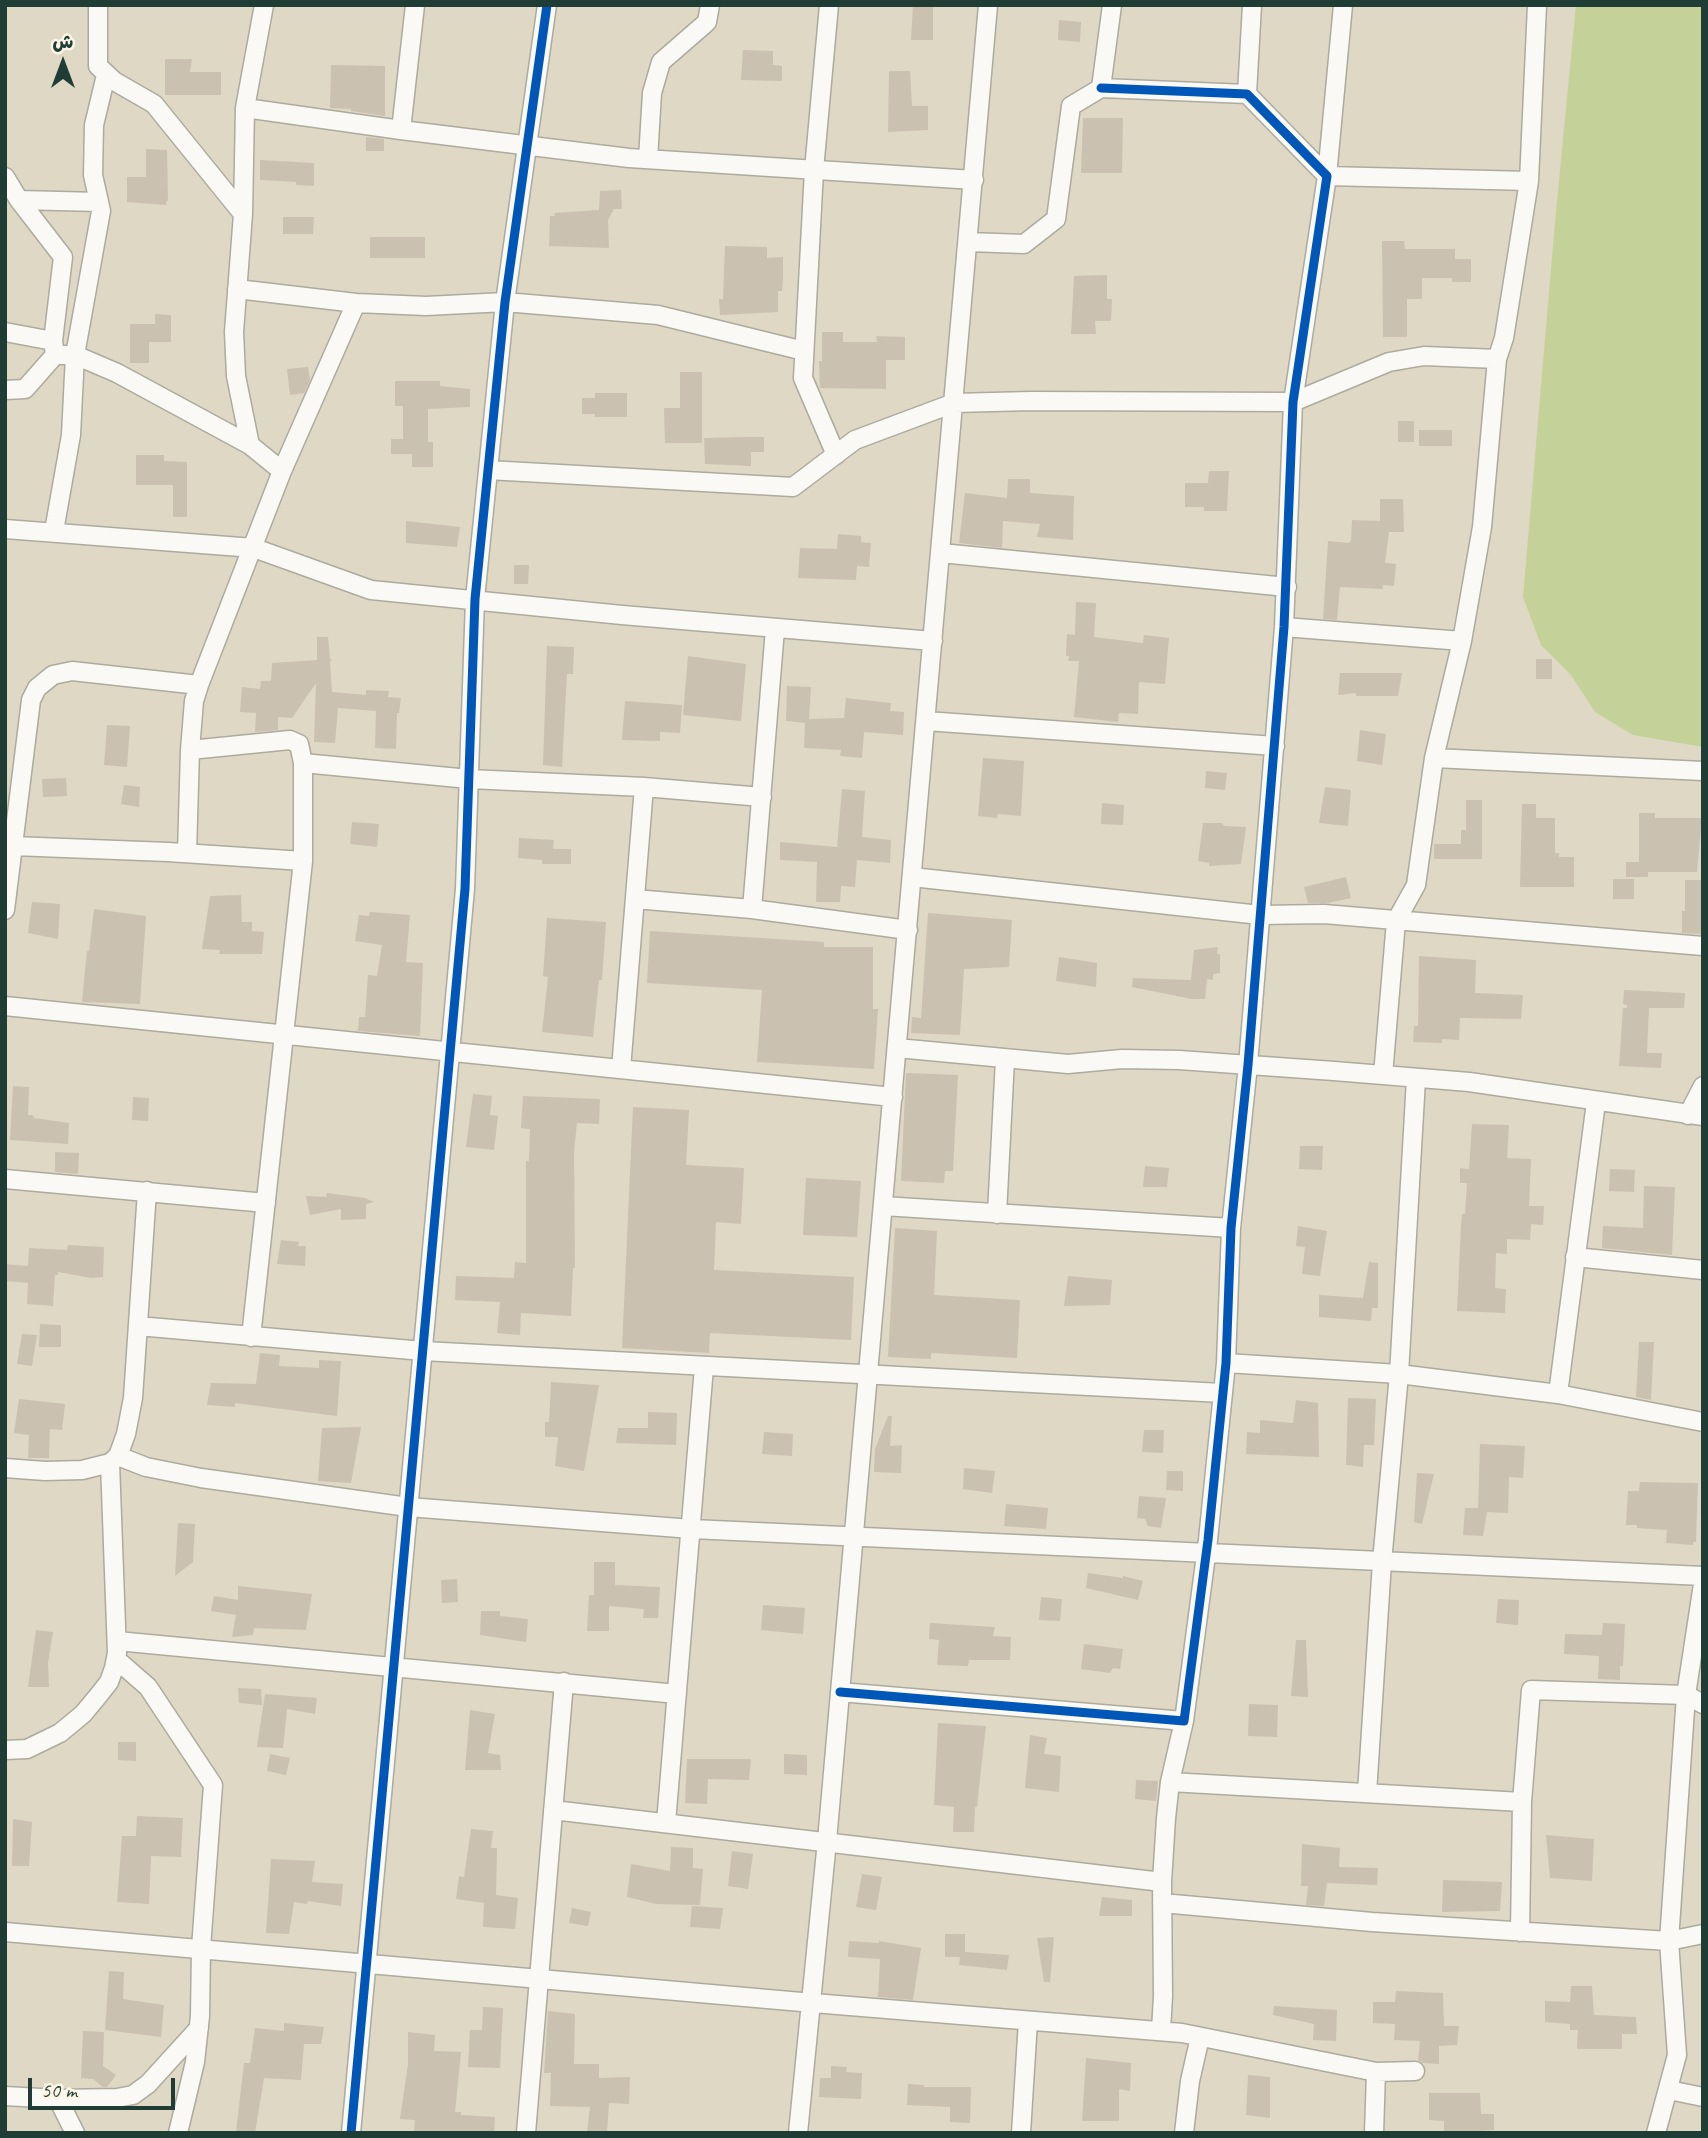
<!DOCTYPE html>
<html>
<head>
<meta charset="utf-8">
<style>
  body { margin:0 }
  #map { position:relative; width:1708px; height:2138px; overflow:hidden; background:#dfd8c4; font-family:Caveat,"Playpen Sans Arabic",sans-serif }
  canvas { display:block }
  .frame { position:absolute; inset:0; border:7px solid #1f3d34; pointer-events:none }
  .north { position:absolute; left:28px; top:28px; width:70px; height:70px; -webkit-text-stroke:5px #fcf5e5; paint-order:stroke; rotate:0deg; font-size:19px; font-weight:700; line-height:28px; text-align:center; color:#1f3d34 }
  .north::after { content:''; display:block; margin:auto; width:24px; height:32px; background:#1f3d34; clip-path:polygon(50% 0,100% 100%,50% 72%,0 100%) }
  .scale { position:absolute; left:28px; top:2078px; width:147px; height:32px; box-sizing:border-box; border:4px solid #1f3d34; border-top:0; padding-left:9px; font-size:21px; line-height:24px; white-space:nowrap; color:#1f3d34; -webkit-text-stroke:5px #fcf5e5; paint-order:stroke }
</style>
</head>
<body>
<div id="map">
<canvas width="1708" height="2138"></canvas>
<div class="frame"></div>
<div class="north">ش</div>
<div class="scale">50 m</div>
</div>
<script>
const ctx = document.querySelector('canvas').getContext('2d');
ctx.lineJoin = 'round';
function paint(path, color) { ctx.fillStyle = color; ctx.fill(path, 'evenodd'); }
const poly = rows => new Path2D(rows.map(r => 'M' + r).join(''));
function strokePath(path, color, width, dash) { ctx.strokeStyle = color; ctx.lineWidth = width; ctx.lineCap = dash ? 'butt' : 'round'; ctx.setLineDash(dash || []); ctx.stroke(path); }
paint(poly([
  [1576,5,1703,5,1703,747,1633,735,1595,712,1571,675,1541,645,1523,597,1555,222]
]), '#c4d299');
paint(poly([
  [913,5,933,5,933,40,911,40],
  [1059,20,1081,22,1080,42,1058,40],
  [743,50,773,51,773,65,782,66,782,81,741,80],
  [165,59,192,59,190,72,221,72,221,95,165,95],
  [331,65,385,66,385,116,351,111,351,109,330,108],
  [889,71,910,71,912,106,928,106,928,130,888,132],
  [1083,118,1123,118,1122,173,1081,173],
  [366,137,384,139,384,151,366,151],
  [146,149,167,150,168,201,166,201,166,205,127,202,127,177,146,177],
  [260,160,314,163,314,186,296,185,296,182,260,180],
  [621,190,622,209,614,209,608,220,609,248,549,246,550,216,555,216,554,213,599,210,600,191],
  [283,217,314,217,313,234,283,234],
  [370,237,425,237,425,258,370,258],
  [1382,241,1404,241,1405,249,1455,249,1455,259,1471,259,1471,282,1452,282,1452,278,1422,278,1422,299,1407,299,1407,337,1383,337],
  [725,246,767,247,767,258,783,257,783,280,782,291,778,291,778,312,720,315,719,299,723,299],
  [1107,275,1107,299,1112,299,1111,321,1095,321,1096,334,1071,334,1074,276],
  [155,314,171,315,171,342,149,342,149,363,130,363,130,324,155,324],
  [822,332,843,332,843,342,877,342,876,336,905,337,905,360,886,360,886,389,820,388,819,361,822,361],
  [308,367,310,380,304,393,290,395,287,369],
  [680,372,702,372,702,443,665,443,664,408,680,408],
  [395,381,440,381,440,386,470,389,470,407,428,409,428,442,433,442,433,467,412,467,412,454,391,454,391,439,403,439,403,406,395,406],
  [595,393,627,393,627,417,595,417,595,414,582,414,582,398,595,398],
  [1398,421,1414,421,1414,442,1398,442],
  [1419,430,1452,430,1452,446,1419,446],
  [745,437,764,437,764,452,751,452,751,466,705,464,704,438],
  [136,455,164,455,164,461,187,462,187,517,173,517,173,485,136,485],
  [1209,471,1229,471,1227,511,1204,511,1204,507,1185,507,1185,483,1208,483],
  [1008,479,1030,479,1030,493,1074,496,1073,540,1037,537,1040,524,1003,521,1002,548,959,543,965,493,1007,498],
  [1380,499,1403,499,1404,532,1389,532,1385,563,1396,564,1394,586,1383,585,1383,589,1340,587,1337,620,1323,619,1328,541,1349,543,1351,541,1352,520,1380,521],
  [406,521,460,527,457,547,406,543],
  [838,534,861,536,861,542,871,543,869,567,857,566,856,580,798,578,800,548,837,549],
  [514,565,529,565,528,584,514,584],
  [1076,602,1096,603,1094,637,1143,643,1144,635,1169,638,1165,684,1139,682,1138,714,1119,713,1118,722,1074,717,1079,661,1068,661,1069,656,1066,656,1067,634,1075,635],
  [317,637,328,637,330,659,332,659,330,662,332,692,366,695,366,690,389,691,388,697,401,698,399,713,397,713,396,749,375,748,376,711,338,708,335,743,314,742,316,683,292,718,278,717,278,730,255,732,256,713,240,712,242,687,260,689,261,681,271,681,272,663,317,660],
  [547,646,574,647,573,674,567,674,562,767,543,765],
  [688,656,746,664,741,721,683,715],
  [1536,659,1552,659,1552,679,1536,679],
  [1340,673,1402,673,1398,696,1356,696,1356,693,1338,695],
  [787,686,811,687,809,719,844,718,846,698,891,703,890,711,904,712,903,735,864,732,862,758,840,756,841,750,804,748,805,723,786,721],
  [625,701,682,705,680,733,660,732,660,741,622,740],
  [107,725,130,726,127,767,104,765],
  [1360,730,1386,734,1382,765,1357,761],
  [983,758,1024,761,1021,816,998,814,997,818,978,816],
  [1206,771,1227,773,1225,790,1205,788],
  [66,778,67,796,43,797,42,779],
  [124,785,140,787,139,807,121,804],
  [1325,787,1351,790,1348,826,1319,823],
  [842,789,865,791,862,837,891,840,890,863,857,860,855,887,841,886,840,902,816,902,817,862,780,860,780,842,837,847],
  [1466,800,1482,800,1482,859,1434,859,1434,844,1461,844,1461,830,1466,830],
  [1102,803,1124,805,1123,825,1101,824],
  [1522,804,1536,804,1536,818,1555,818,1555,853,1559,853,1559,857,1574,857,1574,887,1520,887],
  [1639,813,1655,813,1655,818,1702,818,1697,872,1648,872,1648,877,1626,877,1626,862,1639,862],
  [352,822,379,824,377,847,350,844],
  [1203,823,1222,823,1224,826,1246,827,1241,864,1209,866,1209,863,1198,861],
  [519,838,554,840,553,849,571,849,571,864,542,864,542,860,518,858],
  [1346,877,1351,898,1328,903,1308,903,1304,887],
  [1613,879,1634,879,1634,899,1613,899],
  [1685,880,1703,880,1702,934,1682,933,1682,911,1685,911],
  [241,895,242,922,252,922,252,931,264,932,262,954,219,954,220,950,202,949,210,896],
  [32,902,60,904,58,939,28,933],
  [94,909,146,916,140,1004,82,1002,87,951,89,951],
  [370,912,410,915,406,962,423,963,420,1036,358,1031,359,1017,365,1017,368,975,377,976,382,945,355,941,359,915,369,916],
  [928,913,1012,920,1009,967,964,969,960,1035,911,1033,912,1017,921,1018],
  [547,918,606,922,602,980,599,980,593,1037,542,1032,548,977,543,976],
  [650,931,824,942,824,947,873,947,873,1009,878,1009,874,1069,757,1062,762,990,647,983],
  [1218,947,1217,954,1220,954,1220,973,1213,974,1213,980,1207,979,1205,999,1192,999,1132,987,1133,978,1191,980,1194,950],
  [1419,956,1476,960,1475,993,1523,995,1521,1019,1460,1018,1459,1040,1442,1039,1442,1043,1413,1042,1414,1026,1418,1026],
  [1059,957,1097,963,1096,987,1056,981],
  [1624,990,1685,993,1684,1008,1649,1008,1647,1053,1662,1053,1661,1068,1619,1066,1623,1008,1627,1008,1627,1005,1623,1004],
  [906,1073,958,1075,953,1171,945,1171,944,1183,901,1181],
  [13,1086,29,1087,28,1115,33,1115,34,1118,69,1123,68,1144,10,1140],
  [473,1094,492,1096,490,1115,498,1116,494,1150,466,1147],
  [523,1096,600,1099,599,1124,577,1123,574,1151,575,1268,573,1268,571,1316,521,1313,520,1335,497,1333,500,1302,455,1300,456,1276,514,1278,515,1262,526,1263,526,1161,529,1161,530,1129,521,1128],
  [133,1097,149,1098,148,1121,132,1120],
  [633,1107,689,1110,686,1165,744,1168,741,1224,716,1222,714,1270,854,1277,851,1340,710,1333,709,1353,622,1348],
  [1472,1124,1509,1125,1507,1158,1531,1159,1529,1206,1544,1206,1543,1225,1531,1224,1530,1240,1507,1239,1507,1254,1496,1253,1495,1288,1506,1289,1505,1313,1457,1311,1461,1225,1462,1214,1465,1214,1467,1183,1460,1183,1460,1168,1469,1169],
  [1300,1146,1323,1146,1322,1170,1299,1169],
  [55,1152,79,1153,78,1174,55,1172],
  [1145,1166,1169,1168,1167,1187,1143,1187],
  [1610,1169,1635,1170,1634,1192,1609,1191],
  [806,1178,861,1181,857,1237,803,1235],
  [1644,1186,1675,1187,1672,1255,1602,1248,1603,1226,1643,1228],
  [327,1193,365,1198,374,1202,366,1204,366,1219,341,1220,341,1209,310,1215,306,1196,326,1197],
  [1298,1226,1327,1231,1320,1276,1302,1274,1305,1247,1296,1246],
  [895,1228,937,1231,934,1295,1020,1300,1017,1358,931,1353,931,1359,888,1357],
  [281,1240,299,1242,298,1246,306,1246,305,1266,277,1264],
  [68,1245,104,1247,103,1277,91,1278,58,1272,58,1275,55,1275,53,1306,27,1304,28,1283,5,1281,5,1264,28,1266,29,1248,67,1250],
  [1369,1262,1378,1263,1378,1308,1372,1308,1371,1321,1319,1317,1319,1295,1363,1298],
  [1068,1276,1112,1280,1110,1305,1064,1306],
  [40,1324,61,1325,61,1347,39,1347],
  [22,1334,37,1335,32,1366,17,1364],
  [1639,1342,1654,1342,1651,1400,1636,1397],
  [260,1353,280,1355,279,1366,319,1368,319,1360,341,1361,337,1416,235,1403,235,1407,207,1405,211,1383,256,1384],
  [551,1382,599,1385,584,1471,555,1466,558,1437,545,1437,545,1422,549,1422],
  [1348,1398,1376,1399,1374,1445,1364,1445,1363,1467,1346,1465],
  [19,1399,65,1404,62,1430,50,1429,49,1458,28,1458,29,1435,14,1433],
  [1296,1400,1318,1403,1319,1457,1246,1454,1247,1432,1260,1433,1260,1420,1293,1423],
  [648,1412,677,1413,676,1445,616,1443,618,1428,648,1428],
  [888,1416,892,1416,890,1446,902,1445,901,1473,874,1472,875,1449],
  [361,1427,351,1483,318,1481,322,1428],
  [1144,1430,1164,1430,1163,1453,1142,1452],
  [764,1432,793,1434,792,1456,762,1454],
  [1480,1444,1525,1446,1523,1478,1509,1477,1508,1513,1487,1512,1483,1536,1463,1535,1465,1508,1478,1508],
  [964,1468,995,1471,992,1493,963,1489],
  [1167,1471,1183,1471,1183,1491,1166,1490],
  [1417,1473,1434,1474,1422,1524,1414,1522],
  [1640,1482,1698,1483,1696,1542,1693,1542,1693,1545,1666,1543,1667,1530,1637,1528,1637,1525,1626,1525,1628,1491,1639,1491],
  [1139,1496,1166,1498,1161,1528,1148,1526,1145,1519,1137,1518],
  [1006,1504,1048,1508,1046,1529,1004,1526],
  [178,1523,195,1524,193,1562,175,1576],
  [594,1562,615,1562,615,1585,660,1587,658,1618,643,1618,644,1609,609,1606,609,1631,587,1631,589,1595,594,1595],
  [1088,1573,1123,1578,1123,1576,1143,1581,1138,1600,1086,1588],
  [457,1579,458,1602,442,1603,441,1580],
  [238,1586,312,1594,306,1630,254,1628,253,1635,232,1637,236,1615,211,1611,214,1596,238,1600],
  [1041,1597,1062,1599,1060,1621,1039,1620],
  [1498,1599,1519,1600,1518,1625,1496,1623],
  [763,1605,805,1608,803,1634,761,1630],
  [481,1611,500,1611,500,1616,528,1619,526,1642,480,1635],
  [930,1623,995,1627,993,1636,1011,1637,1010,1660,969,1660,968,1666,937,1665,939,1640,929,1639],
  [1603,1623,1625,1624,1623,1666,1620,1666,1620,1680,1598,1679,1599,1656,1564,1654,1565,1634,1602,1635],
  [36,1630,53,1632,48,1663,49,1687,28,1687],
  [1296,1640,1306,1640,1308,1697,1291,1696],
  [1084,1644,1123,1649,1120,1669,1113,1668,1110,1673,1081,1669],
  [238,1688,261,1689,262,1705,239,1703],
  [265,1694,317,1698,315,1714,287,1709,283,1748,257,1747],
  [1249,1704,1278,1705,1277,1737,1248,1736],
  [470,1710,495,1714,488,1753,500,1755,501,1770,465,1770],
  [938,1723,986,1726,979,1787,977,1807,975,1807,974,1832,953,1832,954,1807,934,1805],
  [1030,1735,1047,1738,1044,1754,1061,1756,1059,1792,1025,1788],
  [118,1742,136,1742,136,1761,118,1760],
  [270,1754,290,1758,286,1775,267,1771],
  [784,1754,807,1755,807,1775,784,1774],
  [687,1759,751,1759,749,1780,708,1779,707,1804,685,1803],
  [1136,1780,1158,1781,1156,1801,1135,1799],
  [137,1816,183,1818,181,1857,151,1856,149,1904,117,1902,122,1836,136,1836],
  [13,1819,32,1822,29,1866,12,1866],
  [471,1829,493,1831,491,1848,497,1848,496,1895,518,1898,515,1929,483,1927,484,1903,456,1899,459,1876,464,1877],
  [1546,1835,1594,1839,1592,1881,1550,1878],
  [1302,1844,1340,1848,1339,1867,1378,1868,1377,1885,1327,1883,1324,1906,1306,1905,1308,1886,1301,1886],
  [671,1847,693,1848,693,1868,703,1869,700,1905,656,1904,627,1897,631,1864,670,1871],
  [732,1851,753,1854,748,1889,728,1886],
  [271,1859,315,1861,312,1882,343,1884,341,1906,308,1901,307,1904,294,1902,289,1934,266,1933],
  [862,1874,882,1877,876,1910,856,1907],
  [1443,1880,1502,1882,1500,1911,1442,1912],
  [1102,1897,1132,1900,1132,1916,1099,1916],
  [692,1906,723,1908,720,1929,690,1927],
  [572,1908,591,1912,588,1926,569,1923],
  [945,1934,965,1934,965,1952,1009,1955,1007,1970,959,1965,960,1957,945,1957],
  [1054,1937,1050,1982,1044,1982,1037,1938],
  [849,1941,879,1943,879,1941,921,1948,913,2000,878,1997,880,1959,848,1957],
  [109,1971,124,1972,123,1999,164,2005,161,2037,105,2030],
  [1571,1986,1592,1986,1594,2015,1636,2017,1637,2034,1622,2034,1622,2049,1577,2049,1578,2030,1570,2030,1570,2024,1545,2022,1545,2001,1570,2002],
  [1396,1991,1443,1993,1444,2026,1459,2026,1457,2045,1439,2046,1439,2064,1423,2063,1418,2060,1420,2041,1394,2040,1395,2024,1373,2023,1373,2002,1395,2002],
  [1274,2006,1337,2010,1336,2041,1313,2040,1314,2024,1273,2015],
  [483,2007,503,2008,500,2068,468,2067,470,2030,482,2030],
  [548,2011,575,2014,574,2064,599,2064,599,2078,630,2077,629,2104,609,2103,607,2133,587,2133,590,2107,550,2106,551,2073,544,2073],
  [284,2023,324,2027,321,2044,304,2044,301,2080,264,2078,255,2133,236,2132,244,2063,250,2063,255,2028,284,2031],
  [83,2031,104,2032,103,2066,116,2075,107,2087,103,2087,93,2079,81,2078],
  [408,2032,435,2035,434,2051,461,2052,455,2112,461,2112,461,2115,495,2117,494,2133,414,2133,415,2120,400,2119,408,2064],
  [1086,2058,1131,2063,1130,2091,1119,2089,1119,2121,1082,2121],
  [831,2066,847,2067,846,2072,862,2073,861,2099,819,2097,820,2078,831,2078],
  [1248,2075,1270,2077,1270,2118,1246,2115],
  [908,2084,924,2085,924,2087,971,2087,970,2123,950,2122,950,2107,907,2105],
  [1429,2093,1480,2093,1481,2114,1494,2114,1494,2130,1444,2133,1444,2121,1429,2120]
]), '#cbc1b0');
const minor = poly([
  [98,5,98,66,114,81,154,104,243,214],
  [829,5,814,170,803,378,836,455],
  [1343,5,1327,176,1529,181],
  [1247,94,1252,5],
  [245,108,401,130,629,158,974,180],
  [401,130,415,5],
  [648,159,652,93,661,62,707,22,710,5],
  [5,177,19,200,63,257,53,341],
  [19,200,99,202],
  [969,242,1024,244,1056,219,1071,106,1101,88,1112,5],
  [237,289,356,303,426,306,505,302,658,315,804,351],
  [5,332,53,341,55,355,75,355,117,373,250,445,282,471],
  [5,390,25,389,55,355],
  [250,445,236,376,234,332,243,214,245,108,264,5],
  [488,470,793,487,855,440,954,403,1031,401,1293,402,1389,362,1424,356,1497,359],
  [5,529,254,548,371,590,622,615,933,641],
  [54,531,71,435,75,355,101,211,93,175,94,125,106,75],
  [941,553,1287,587],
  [1284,627,1462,641],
  [926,721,1275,746],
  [190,750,290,740,299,744,303,763,303,861,251,1337],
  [1434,758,1703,771],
  [303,763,469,779,644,787,762,797],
  [13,846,168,852,303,861],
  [187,853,190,750,194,701,199,685,282,471,356,303],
  [912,877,1260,915,1324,914,1703,946],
  [635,899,752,909,908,930],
  [752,909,775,629],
  [5,910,31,700,37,688,53,675,72,671,199,685],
  [5,1006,893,1097],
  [897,1048,1068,1064,1122,1059,1179,1060,1334,1071,1469,1082,1703,1116],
  [621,1069,644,787],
  [1383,1075,1396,921,1416,885,1434,758,1462,641,1482,527,1497,359,1504,338,1529,181,1537,5],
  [1688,1115,1703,1086],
  [5,1179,266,1203],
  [883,1206,1231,1228],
  [997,1214,1005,1059],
  [1575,1257,1703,1270],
  [138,1326,423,1351,1222,1393],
  [1226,1363,1399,1374,1558,1394,1703,1422],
  [1558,1394,1596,1102],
  [118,1456,146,1467,201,1478,408,1507,692,1529,1703,1576],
  [5,1468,45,1471,82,1470,110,1463,118,1456,126,1434,133,1398,147,1191],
  [117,1641,677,1694],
  [117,1660,148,1687,213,1785,201,1948,200,2016,195,2062,178,2133],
  [840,1692,1184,1721,1208,1540,1226,1363,1231,1228,1248,1065,1284,627,1293,402,1327,176,1247,94,1101,88],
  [5,1750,27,1749,60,1733,83,1714,98,1696,109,1682,114,1668,117,1653,110,1463],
  [1170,1782,1522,1802],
  [1367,1793,1382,1562,1399,1374,1416,1079],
  [553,1810,1162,1882],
  [666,1823,704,1367],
  [1162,1903,1372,1922,1669,1941,1703,1934],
  [5,1932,813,2003,1182,2033,1376,2072,1415,2071],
  [1520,1932,1522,1802,1531,1690,1686,1695,1703,1704],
  [1161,2031,1163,1996,1162,1882,1166,1818,1170,1782,1184,1721],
  [1669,2090,1703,2097],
  [5,2096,58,2099,117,2098,133,2095,148,2084,199,2028],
  [58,2099,75,2133],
  [351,2133,465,889,475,599,505,302,547,5],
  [526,2133,564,1682],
  [798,2133,827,1841,988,5],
  [1021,2133,1028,2021],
  [1184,2133,1190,2081,1200,2037],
  [1374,2133,1376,2072],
  [1656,2133,1677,2055,1669,1941,1686,1695,1703,1584]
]);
strokePath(minor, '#acab9e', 21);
strokePath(minor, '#faf9f6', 18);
strokePath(poly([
  [840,1692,1184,1721,1208,1540,1226,1363,1231,1228,1248,1065,1284,627,1293,402,1327,176,1247,94,1101,88],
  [351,2133,465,889,475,599,505,302,547,5]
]), '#0057b8', 9);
</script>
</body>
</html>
